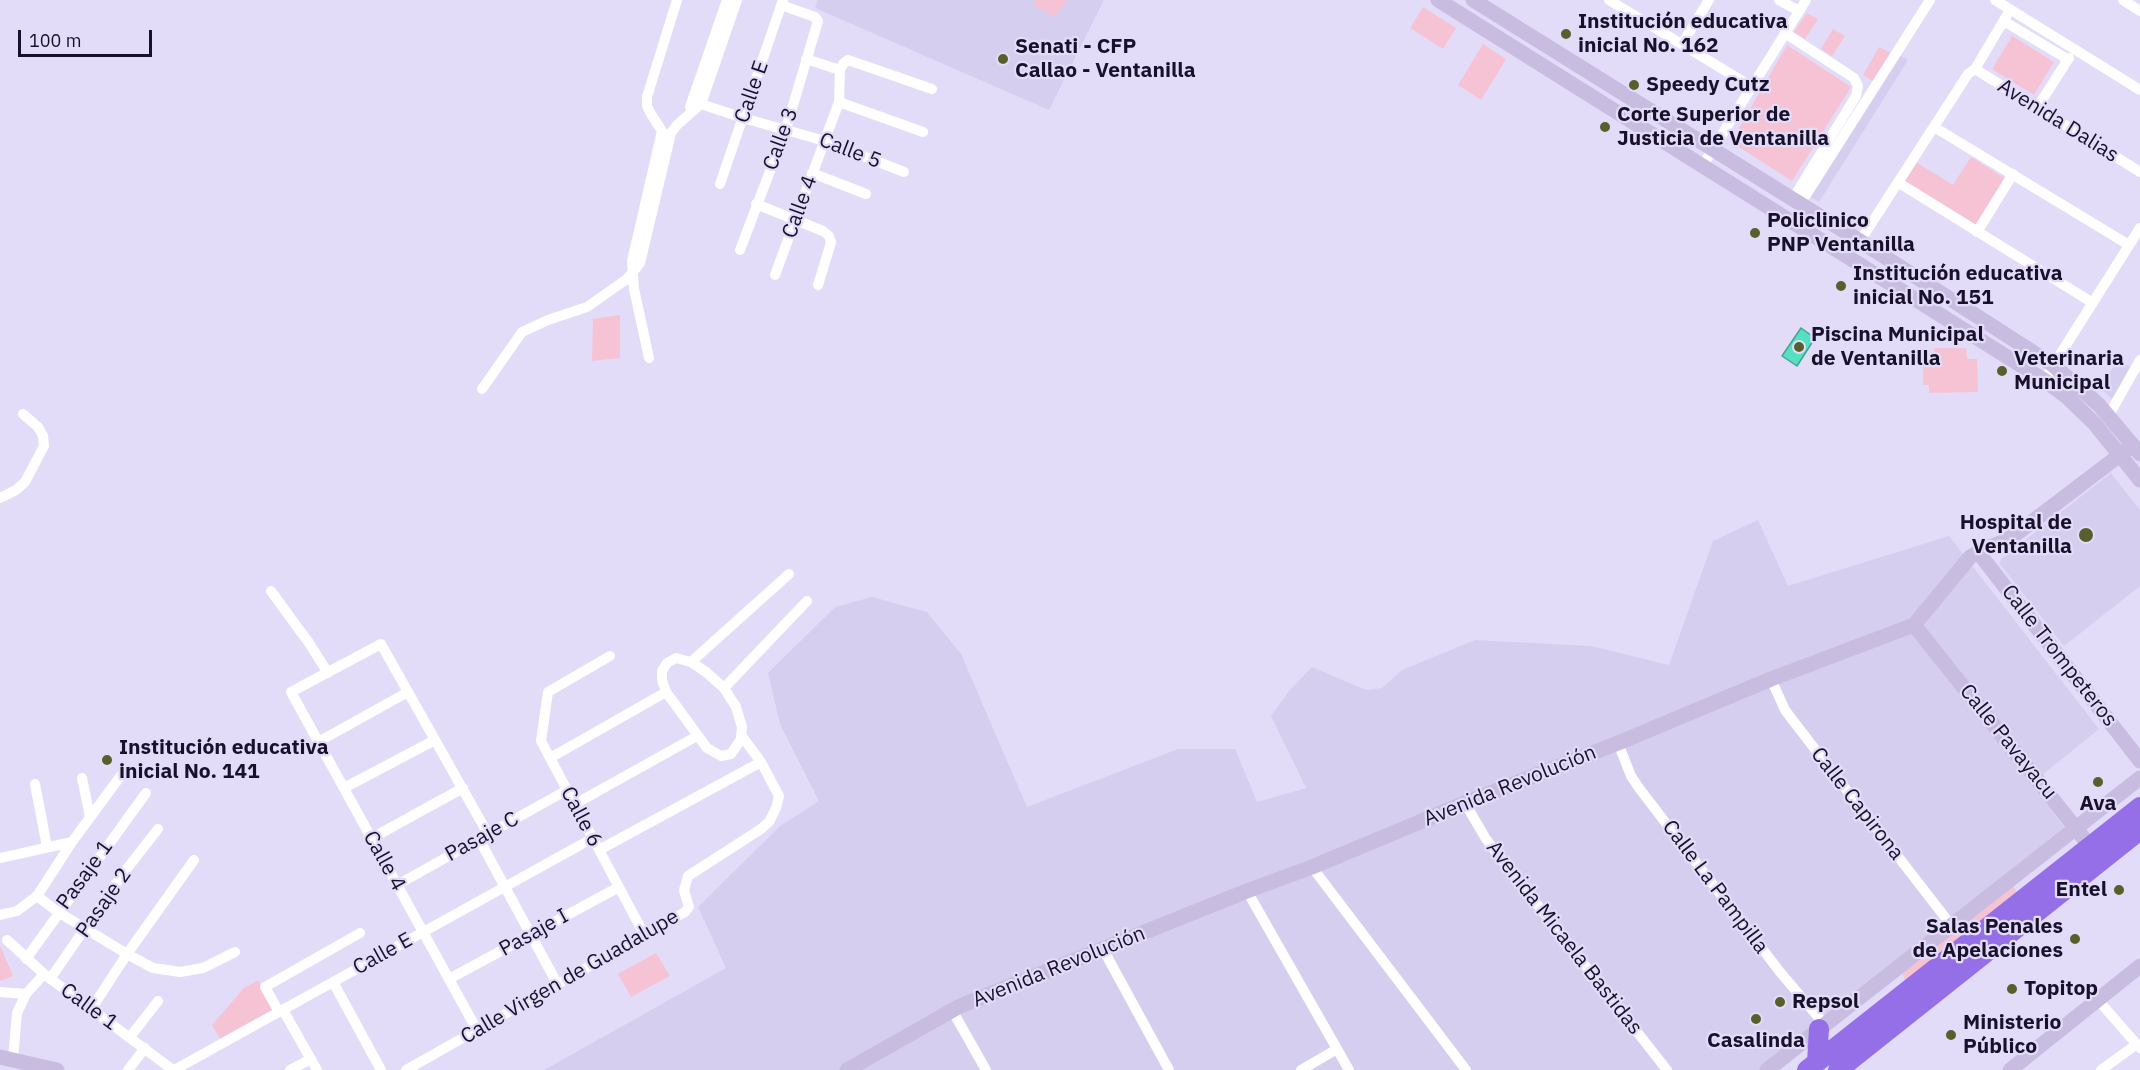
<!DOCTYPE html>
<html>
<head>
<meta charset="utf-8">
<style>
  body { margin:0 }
  #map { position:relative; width:2140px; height:1070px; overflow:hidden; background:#e2dcf9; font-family:"IBM Plex Sans",sans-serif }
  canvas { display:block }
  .scale { position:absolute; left:18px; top:30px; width:134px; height:27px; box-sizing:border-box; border:3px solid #19112b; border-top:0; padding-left:8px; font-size:18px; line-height:21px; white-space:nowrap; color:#19112b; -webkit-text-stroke:4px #e2dcf9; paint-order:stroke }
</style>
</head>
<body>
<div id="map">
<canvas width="2140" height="1070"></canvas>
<div class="scale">100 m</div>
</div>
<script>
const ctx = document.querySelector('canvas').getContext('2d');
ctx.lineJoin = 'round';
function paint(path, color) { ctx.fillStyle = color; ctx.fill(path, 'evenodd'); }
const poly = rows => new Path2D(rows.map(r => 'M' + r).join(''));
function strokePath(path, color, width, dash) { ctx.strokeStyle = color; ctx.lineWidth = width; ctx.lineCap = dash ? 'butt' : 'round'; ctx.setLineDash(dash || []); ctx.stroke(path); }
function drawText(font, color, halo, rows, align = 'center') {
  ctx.font = font + ' "IBM Plex Sans",sans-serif'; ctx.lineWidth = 4.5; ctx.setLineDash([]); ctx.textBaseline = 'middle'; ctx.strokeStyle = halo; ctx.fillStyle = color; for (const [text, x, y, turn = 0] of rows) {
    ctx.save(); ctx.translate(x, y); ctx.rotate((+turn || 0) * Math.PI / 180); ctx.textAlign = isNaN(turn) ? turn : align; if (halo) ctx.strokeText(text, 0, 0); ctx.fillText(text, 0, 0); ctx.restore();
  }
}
paint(poly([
  [818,0,1104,0,1049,110,815,8],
  [1896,53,1908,60,1819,202,1806,195],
  [2118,359,2132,368,2115,397,2111,398,2100,388],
  [2111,473,2140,510,2140,586,2064,646,2000,564,2001,559],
  [1758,520,1788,586,1949,536,2099,729,2031,784,2073,839,1780,1070,544,1070,726,968,698,907,780,826,819,801,780,724,768,673,835,607,872,597,927,612,961,654,1027,807,1178,749,1235,749,1257,802,1306,788,1271,716,1289,691,1312,667,1366,690,1382,688,1402,670,1475,640,1591,646,1669,665,1713,541]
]), '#d6ceef');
paint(poly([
  [1036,0,1067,0,1055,17,1033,5],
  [1423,7,1456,28,1443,49,1410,28],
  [1807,13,1818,19,1805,39,1794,32],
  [1833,29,1845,36,1832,56,1821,49],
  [2012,36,2054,62,2034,95,1992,69],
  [1483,44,1506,59,1481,100,1458,85],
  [1787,45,1851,87,1792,181,1731,142],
  [1879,47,1895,55,1877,84,1863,75],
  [1971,157,2006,179,1976,227,1904,182,1916,162,1953,185],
  [620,315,620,358,592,361,593,319],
  [1934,348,1966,348,1967,359,1977,359,1978,392,1929,393,1929,385,1923,385,1923,366,1926,360,1934,360],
  [2013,886,2018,894,1907,981,1905,980,1902,973],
  [0,946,13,976,0,981],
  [656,953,670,976,631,997,618,974],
  [258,980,274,1009,220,1039,212,1025,244,988]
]), '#f6c3d5');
const water = poly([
  [1801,328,1815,338,1797,366,1782,356,1801,328]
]);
paint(water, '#56e0c1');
strokePath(water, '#44a294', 1.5);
strokePath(poly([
  [1609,0,1752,87],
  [1779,0,1799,11],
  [1995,0,2140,90],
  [2123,0,2140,11],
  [2002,24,2007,23,2064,57,2066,62],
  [1785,33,1854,78,1858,86,1856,96,1792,200],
  [1682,44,1709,0],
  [806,59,840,70],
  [1975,69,2140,172],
  [692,101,743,118,825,141,904,172],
  [839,102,923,132],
  [690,107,727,0],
  [2037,108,2069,58],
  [1934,127,2129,245],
  [662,131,651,114,647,106,647,97,677,0],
  [1703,165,1806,0],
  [812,173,866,194],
  [1899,183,2093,303],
  [720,184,783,0],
  [1806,195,1930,0],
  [756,204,823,231,829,236,831,242,829,249,818,285],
  [1977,232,2013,174],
  [1860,241,1968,74,1975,69,2010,10],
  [740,250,786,129,818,21,815,17,781,5],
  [775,275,839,102,840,70,843,64,848,60,932,89],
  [649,358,634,289,632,261,662,131],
  [2044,380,2140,228],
  [482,389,522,332,548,320,587,307,627,279,640,263,671,133,677,125,701,104,737,0],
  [2109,415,2140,360],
  [0,498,16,490,25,482,44,446,43,436,38,427,23,414],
  [271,591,309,643,328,673],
  [610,656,548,692,541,741,645,936],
  [676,658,691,662,706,672,724,688,736,707,742,727,741,739,731,754,721,756,707,748,666,692,662,680,662,671,667,663,676,658],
  [691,662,789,574],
  [1771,679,1785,710,1794,722,1951,925],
  [724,688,807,601],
  [318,742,408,692],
  [1618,743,1631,776,1639,788,1780,972,1825,1025],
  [550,758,666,692],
  [82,778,90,817],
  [35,784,47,847],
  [344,788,435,740],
  [1465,803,1486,839,1507,866,1667,1070],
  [575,804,697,736],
  [372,838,463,788],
  [479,839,558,985],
  [599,850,761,762],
  [0,858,72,842],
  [1312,867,1466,1070],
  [397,885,567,790],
  [1247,891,1349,1070],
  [37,896,58,912,127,954,153,968,180,972,203,968,235,952],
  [0,915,17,911,37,896,72,842,125,770],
  [7,940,44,974,173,1070],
  [1103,949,1169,1070],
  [26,959,146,793],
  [50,979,122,875,158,829],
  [449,979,619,887],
  [333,982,381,1070],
  [0,992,26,994],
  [2098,1000,2140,1048],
  [92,1008,127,954,194,860],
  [283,1010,317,1070],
  [952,1010,986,1070],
  [279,1012,265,987,360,933],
  [477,1030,291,692,381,644,488,834],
  [130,1037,158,1001],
  [13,1059,17,1013,26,994,44,974],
  [128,1070,145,1048],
  [174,1070,593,838],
  [290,1070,311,1059],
  [406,1070,685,912,689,907,684,890,688,876,761,829,769,822,776,808,779,796,761,762,741,735],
  [1301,1070,1337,1049],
  [2101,1070,2137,1044]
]), '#fff', 10);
strokePath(poly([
  [1438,0,2044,380,2067,397,2094,423,2140,480],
  [1473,0,1860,241,2053,365,2099,405,2140,454],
  [1978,552,2140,761],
  [1914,625,2097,855],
  [0,1057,57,1070],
  [847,1070,960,1006,1247,891,1312,867,1465,803,1618,743,1771,679,1914,625,1970,557,1978,552,2005,541,2020,531,2133,445],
  [1767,1070,2140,778],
  [2010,1070,2140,966]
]), '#c8bde0', 15);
strokePath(poly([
  [1817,1062,1819,1029],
  [1807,1070,2140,807],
  [1838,1070,2140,830]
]), '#946fe7', 20);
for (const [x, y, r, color] of [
  [1566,34,6,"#585f2d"],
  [1003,59,6,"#585f2d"],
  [1634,85,6,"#585f2d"],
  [1605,127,6,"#585f2d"],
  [1755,233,6,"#585f2d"],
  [1841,286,6,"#585f2d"],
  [1799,347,6,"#585f2d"],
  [2002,371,6,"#585f2d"],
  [2086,535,8,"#585f2d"],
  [107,760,6,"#585f2d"],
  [2098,782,6,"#585f2d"],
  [2119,890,6,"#585f2d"],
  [2075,939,6,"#585f2d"],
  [2012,989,6,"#585f2d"],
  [1780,1002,6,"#585f2d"],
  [1756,1019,6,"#585f2d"],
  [1951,1035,6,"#585f2d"]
]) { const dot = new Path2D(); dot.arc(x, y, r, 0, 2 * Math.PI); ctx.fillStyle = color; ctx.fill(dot); strokePath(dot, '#e2dcf9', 2); }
drawText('bold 21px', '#19112b', '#e2dcf9', [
  ["Institución educativa",1578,22],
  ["inicial No. 162",1578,46],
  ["Senati - CFP",1015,47],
  ["Callao - Ventanilla",1015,71],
  ["Speedy Cutz",1646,85],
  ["Corte Superior de",1617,115],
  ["Justicia de Ventanilla",1617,139],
  ["Policlinico",1767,221],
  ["PNP Ventanilla",1767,245],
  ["Institución educativa",1853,274],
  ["inicial No. 151",1853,298],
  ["Piscina Municipal",1811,335],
  ["de Ventanilla",1811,359],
  ["Veterinaria",2014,359],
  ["Municipal",2014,383],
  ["Hospital de",2072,523,"right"],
  ["Ventanilla",2072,547,"right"],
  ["Institución educativa",119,748],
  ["inicial No. 141",119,772],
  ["Ava",2098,804,"center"],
  ["Entel",2107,890,"right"],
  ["Salas Penales",2063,927,"right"],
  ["de Apelaciones",2063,951,"right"],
  ["Topitop",2024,989],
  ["Repsol",1792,1002],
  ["Ministerio",1963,1023],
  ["Público",1963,1047],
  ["Casalinda",1756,1041,"center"]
], 'left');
drawText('21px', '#19112b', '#e2dcf9', [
  ["Calle E",752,92,-71],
  ["Avenida Dalias",2058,121,32],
  ["Calle 3",781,139,-70],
  ["Calle 5",850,151,21],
  ["Calle 4",800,207,-70],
  ["Calle Trompeteros",2059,656,52],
  ["Calle Pavayacu",2008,742,51],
  ["Avenida Revolución",1510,786,-22],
  ["Calle Capirona",1857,804,52],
  ["Calle 6",581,817,62],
  ["Pasaje C",482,837,-29],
  ["Calle 4",384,861,61],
  ["Pasaje 1",85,875,-54],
  ["Calle La Pampilla",1715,887,53],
  ["Pasaje 2",104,903,-55],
  ["Pasaje I",534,933,-29],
  ["Avenida Micaela Bastidas",1564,938,52],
  ["Calle E",383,954,-29],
  ["Avenida Revolución",1059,967,-22],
  ["Calle Virgen de Guadalupe",570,977,-30],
  ["Calle 1",89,1007,36]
]);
</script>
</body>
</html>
